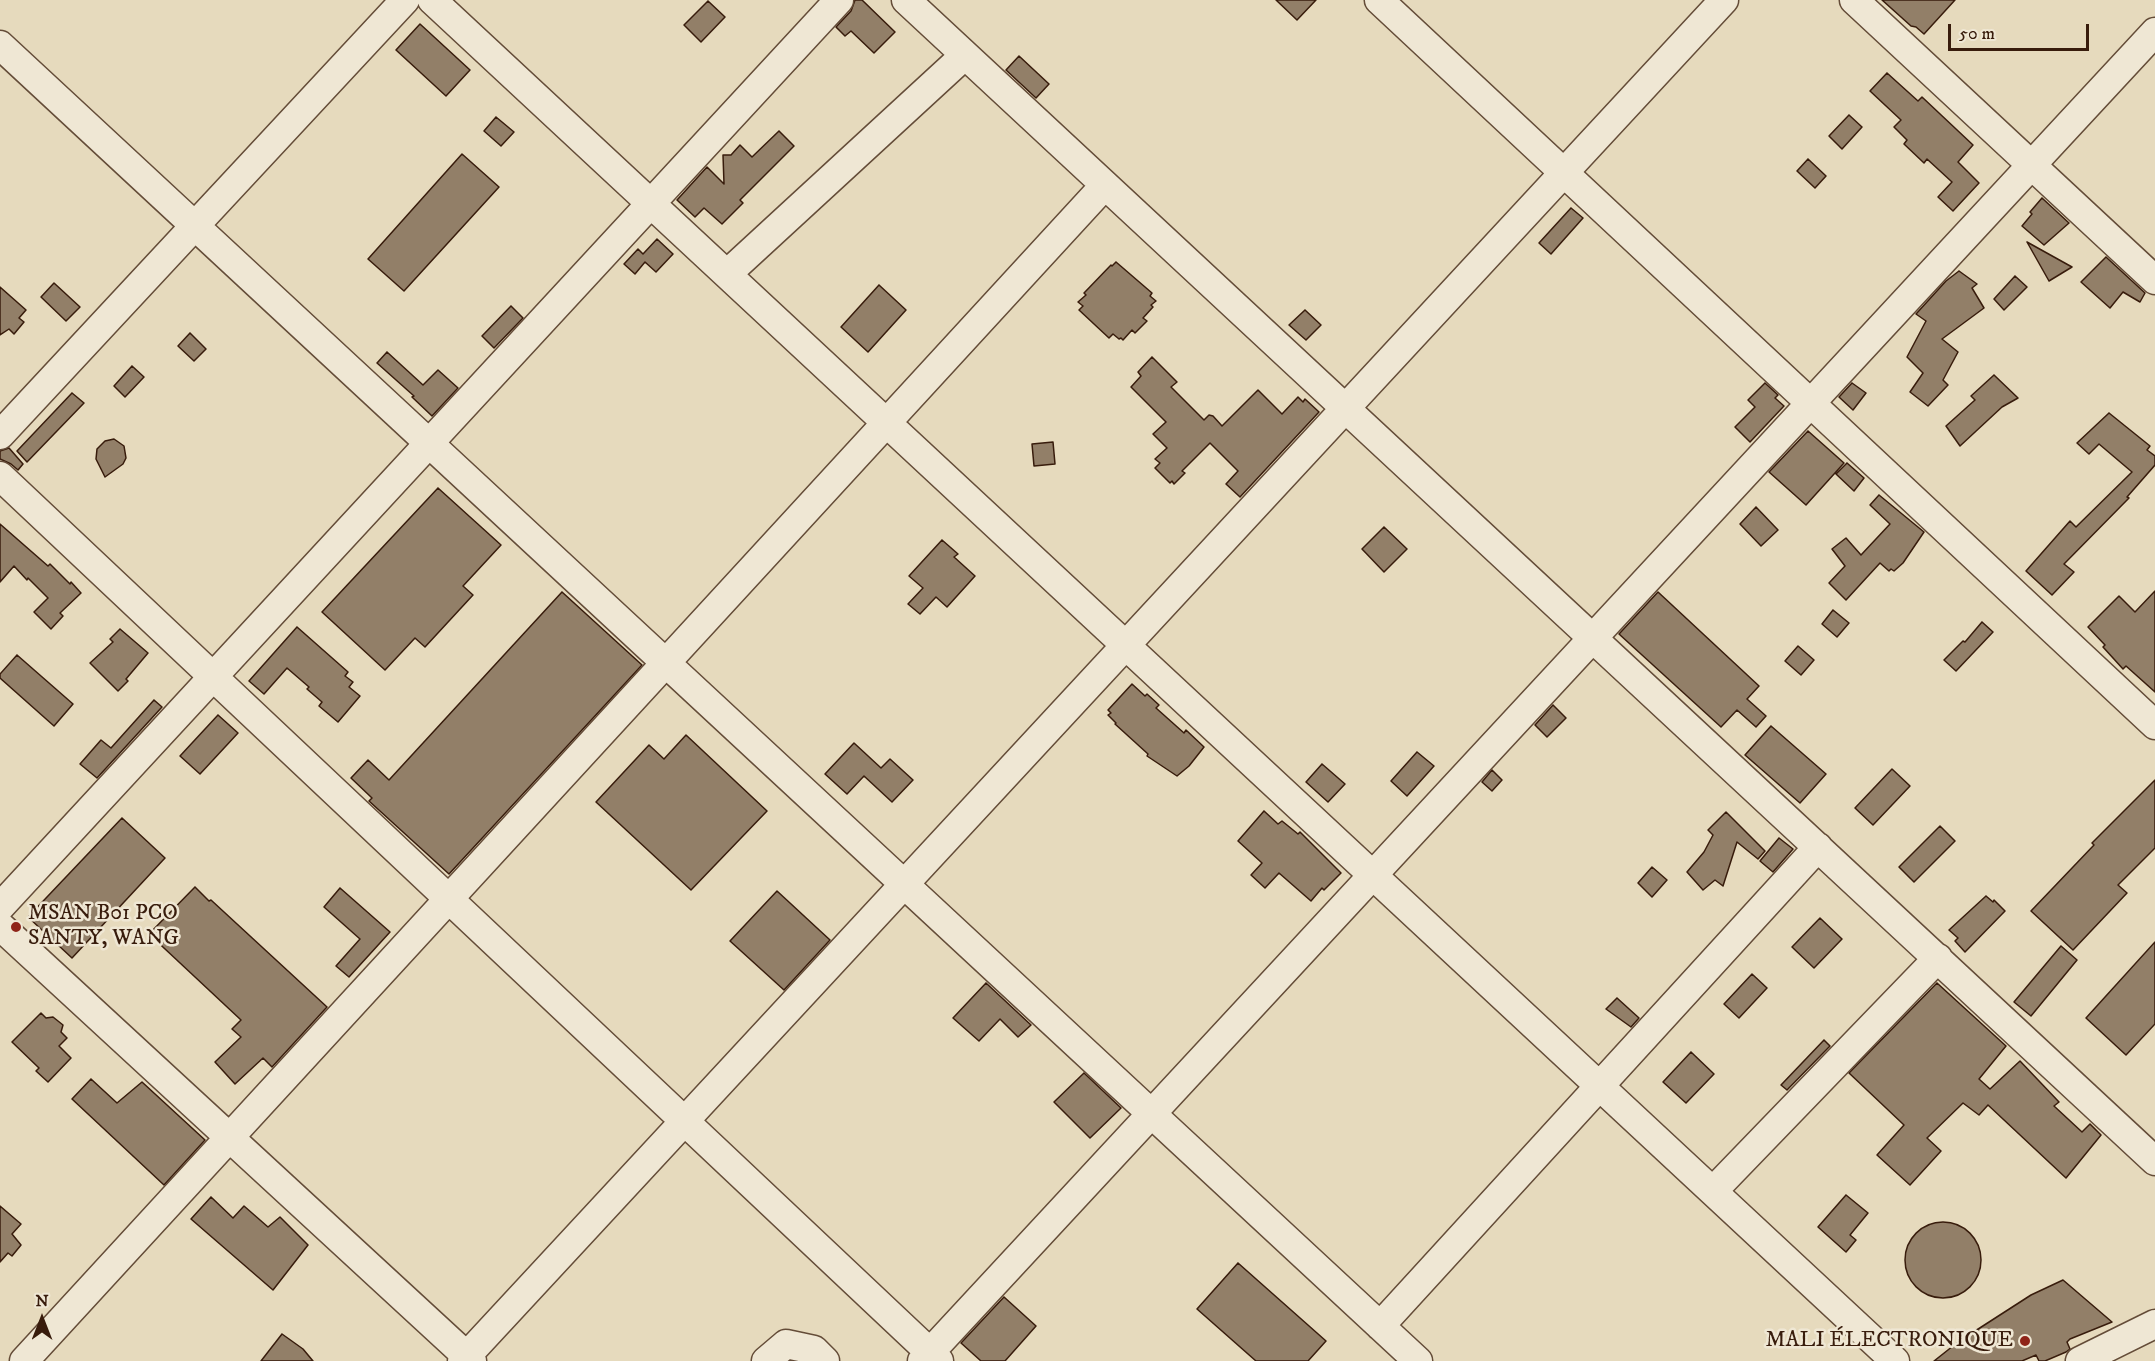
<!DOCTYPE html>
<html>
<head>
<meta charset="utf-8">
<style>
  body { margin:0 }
  #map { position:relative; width:2155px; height:1361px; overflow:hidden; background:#e6dabd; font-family:"IM FELL DW Pica",serif }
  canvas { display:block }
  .north { position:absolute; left:12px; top:1289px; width:60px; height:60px; -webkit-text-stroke:4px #efe7d4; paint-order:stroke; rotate:0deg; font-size:16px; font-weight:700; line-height:24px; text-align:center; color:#381c0c }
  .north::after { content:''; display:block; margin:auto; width:21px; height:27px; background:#381c0c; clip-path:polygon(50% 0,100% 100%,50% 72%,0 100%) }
  .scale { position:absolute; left:1948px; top:24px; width:141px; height:27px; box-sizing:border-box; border:3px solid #381c0c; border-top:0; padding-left:8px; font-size:18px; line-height:21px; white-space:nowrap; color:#381c0c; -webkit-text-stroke:4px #efe7d4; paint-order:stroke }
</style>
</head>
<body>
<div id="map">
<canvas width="2155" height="1361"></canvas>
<div class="north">N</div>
<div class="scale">50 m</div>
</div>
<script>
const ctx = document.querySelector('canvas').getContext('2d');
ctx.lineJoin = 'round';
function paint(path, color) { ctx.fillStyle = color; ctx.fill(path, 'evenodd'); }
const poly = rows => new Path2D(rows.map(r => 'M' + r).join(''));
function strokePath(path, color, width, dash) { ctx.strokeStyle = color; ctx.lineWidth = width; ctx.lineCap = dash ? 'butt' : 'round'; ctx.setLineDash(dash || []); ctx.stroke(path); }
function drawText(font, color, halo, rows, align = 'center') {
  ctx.font = font + ' "IM FELL DW Pica",serif'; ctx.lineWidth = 5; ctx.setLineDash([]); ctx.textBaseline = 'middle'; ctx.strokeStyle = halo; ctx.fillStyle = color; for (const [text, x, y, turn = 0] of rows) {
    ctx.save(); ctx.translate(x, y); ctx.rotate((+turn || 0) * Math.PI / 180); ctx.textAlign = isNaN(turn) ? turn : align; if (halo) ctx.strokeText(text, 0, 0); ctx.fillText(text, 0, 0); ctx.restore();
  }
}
const building = poly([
  [855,0,862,0,895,32,874,53,851,31,845,36,836,27,851,11,855,0],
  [1276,0,1316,0,1297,20,1276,0],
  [1882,0,1955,0,1924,34,1916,27,1911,26,1882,0],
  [708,1,725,17,701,42,684,25,708,1],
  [420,24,470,70,446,96,396,50,420,24],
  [1019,56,1049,84,1036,98,1006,70,1019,56],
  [1887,73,1918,101,1922,97,1973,145,1958,162,1979,183,1953,211,1938,197,1952,182,1927,159,1924,163,1904,144,1907,140,1894,127,1901,120,1870,91,1887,73],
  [1849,115,1862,127,1842,149,1829,136,1849,115],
  [496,117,514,132,501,146,484,131,496,117],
  [779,131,794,146,740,200,743,203,722,224,704,208,695,217,677,200,707,167,724,184,723,155,731,155,740,145,752,157,779,131],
  [462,154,499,187,404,291,368,259,462,154],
  [1808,159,1826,176,1815,188,1797,171,1808,159],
  [2042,198,2069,223,2044,245,2022,226,2032,214,2030,212,2042,198],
  [1571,208,1583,218,1551,254,1539,243,1571,208],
  [657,239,673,254,656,272,645,262,635,274,624,264,638,249,643,254,657,239],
  [2027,242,2072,267,2049,281,2027,242],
  [2106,257,2145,293,2140,302,2123,292,2110,308,2081,282,2106,257],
  [1116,262,1152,293,1150,296,1156,301,1151,305,1153,307,1143,318,1147,321,1135,333,1132,330,1123,340,1121,338,1119,339,1113,334,1109,338,1079,310,1083,306,1078,302,1086,295,1084,293,1111,265,1112,266,1116,262],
  [1959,271,1977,284,1972,288,1984,308,1942,339,1958,352,1943,380,1948,385,1928,406,1910,392,1923,373,1907,357,1926,321,1916,314,1946,281,1959,271],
  [2015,276,2027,287,2004,310,1994,299,2015,276],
  [54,283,80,307,66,321,41,297,54,283],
  [879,285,906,310,868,352,841,327,879,285],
  [0,287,26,310,19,318,24,322,14,334,9,329,0,335,0,287],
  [511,306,523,318,494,348,482,336,511,306],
  [1305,310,1321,325,1306,340,1289,325,1305,310],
  [190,333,206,349,194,361,178,346,190,333],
  [387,352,423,385,438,370,458,388,432,416,412,397,414,396,377,363,387,352],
  [1152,357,1177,382,1171,387,1204,420,1209,415,1213,416,1222,426,1258,390,1282,414,1298,397,1303,402,1305,399,1319,412,1240,497,1226,484,1238,471,1210,443,1182,471,1185,473,1174,484,1172,481,1170,483,1155,468,1160,463,1155,459,1167,448,1153,434,1166,422,1131,387,1141,376,1138,372,1152,357],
  [132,366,144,377,125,397,114,386,132,366],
  [1994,375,2018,398,2002,407,1960,446,1946,426,1975,400,1971,396,1994,375],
  [1765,383,1778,395,1775,398,1784,406,1750,442,1735,427,1755,407,1748,400,1765,383],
  [1852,383,1866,393,1853,410,1839,397,1852,383],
  [72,393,84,403,27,462,17,451,72,393],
  [2109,413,2150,446,2147,450,2155,456,2155,465,2127,497,2129,498,2064,564,2074,572,2052,595,2026,571,2070,521,2076,527,2132,472,2099,444,2089,454,2077,443,2109,413],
  [1808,431,1844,463,1806,505,1769,472,1808,431],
  [114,439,124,446,126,458,123,464,105,477,96,459,97,449,105,441,114,439],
  [1053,442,1055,464,1034,466,1032,444,1053,442],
  [9,448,23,464,18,470,11,464,0,459,0,451,9,448],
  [1847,463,1864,478,1854,491,1836,474,1847,463],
  [438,488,501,545,463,586,473,595,425,647,415,638,385,670,322,612,438,488],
  [1879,495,1924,532,1903,563,1894,571,1891,569,1889,571,1880,563,1846,600,1829,583,1845,566,1832,549,1846,538,1861,555,1890,524,1870,505,1879,495],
  [1756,507,1778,530,1761,546,1740,524,1756,507],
  [0,524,48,566,50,564,70,584,71,582,81,593,60,613,63,616,51,629,34,612,48,598,28,578,27,580,14,566,0,582,0,524],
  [1384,527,1407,549,1384,572,1362,549,1384,527],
  [942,540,958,554,954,557,975,576,947,607,936,597,920,614,908,604,923,588,909,576,942,540],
  [2155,591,2155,692,2126,666,2123,669,2103,647,2105,645,2088,627,2119,596,2135,612,2155,591],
  [562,592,642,665,449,874,369,801,372,798,351,778,368,760,389,780,562,592],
  [1658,592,1759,686,1747,699,1766,716,1756,727,1737,710,1721,727,1619,634,1658,592],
  [1833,610,1849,623,1837,637,1822,624,1833,610],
  [1982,622,1993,632,1956,671,1944,660,1963,641,1965,642,1982,622],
  [297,627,348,672,345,676,353,682,349,687,360,696,338,722,319,706,322,702,307,689,309,687,287,668,264,694,249,681,297,627],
  [120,629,148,653,126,679,128,681,118,691,90,663,113,642,110,639,120,629],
  [1798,646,1814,660,1801,675,1785,661,1798,646],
  [17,655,73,704,54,726,0,678,0,674,17,655],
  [1132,684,1145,696,1147,694,1159,705,1156,708,1184,733,1186,730,1204,747,1189,766,1177,776,1147,756,1148,754,1115,724,1116,723,1108,715,1111,713,1108,710,1132,684],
  [154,700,162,707,97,778,80,764,101,740,111,748,154,700],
  [1553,705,1566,718,1547,737,1535,725,1553,705],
  [218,715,238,733,200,774,180,756,218,715],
  [1771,726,1826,774,1800,803,1745,755,1771,726],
  [686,735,767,811,691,890,596,802,649,745,664,759,686,735],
  [854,743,881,768,890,759,913,780,892,802,864,776,847,794,825,774,854,743],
  [1417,752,1434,766,1407,796,1391,781,1417,752],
  [1322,764,1345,784,1328,802,1306,782,1322,764],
  [1892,769,1910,786,1873,825,1855,808,1892,769],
  [1492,770,1502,780,1492,791,1482,782,1492,770],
  [2155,780,2155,848,2118,885,2127,893,2073,950,2031,911,2094,845,2092,843,2155,780],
  [1264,811,1278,824,1282,821,1298,834,1300,832,1341,873,1324,890,1322,888,1311,901,1279,873,1265,888,1251,875,1262,863,1238,841,1264,811],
  [1726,812,1765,851,1758,859,1737,842,1723,886,1715,880,1703,890,1687,872,1704,852,1713,835,1708,830,1726,812],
  [122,818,165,858,72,958,28,917,122,818],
  [1940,826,1955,841,1914,882,1899,867,1940,826],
  [1779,838,1793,849,1773,872,1760,861,1779,838],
  [1652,867,1667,880,1652,897,1638,883,1652,867],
  [195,887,209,901,211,900,327,1007,272,1067,263,1058,235,1084,215,1062,241,1037,232,1029,241,1020,149,934,195,887],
  [340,888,390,932,349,977,336,966,360,939,324,907,340,888],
  [777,891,830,940,784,990,730,941,777,891],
  [1986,896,1993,902,1994,900,2005,911,1965,952,1955,941,1958,938,1949,930,1986,896],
  [1820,918,1842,939,1814,968,1792,947,1820,918],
  [2155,942,2155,1024,2126,1055,2086,1018,2155,942],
  [2061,946,2077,960,2031,1016,2014,1002,2061,946],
  [1752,974,1767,988,1739,1018,1724,1004,1752,974],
  [986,983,1031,1025,1018,1037,1000,1019,979,1041,953,1018,986,983],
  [1937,983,2006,1046,1979,1079,1990,1089,2020,1061,2059,1102,2054,1106,2082,1132,2090,1124,2101,1135,2066,1178,1988,1105,1979,1115,1963,1103,1927,1138,1941,1151,1910,1185,1877,1155,1904,1125,1849,1073,1937,983],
  [1617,998,1639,1018,1631,1027,1606,1009,1617,998],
  [41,1013,46,1018,53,1017,63,1025,61,1032,67,1038,59,1046,71,1058,48,1082,36,1071,39,1068,12,1042,41,1013],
  [1824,1040,1830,1046,1787,1090,1781,1085,1824,1040],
  [1691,1052,1714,1074,1686,1103,1663,1082,1691,1052],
  [1084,1073,1121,1108,1090,1138,1054,1102,1084,1073],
  [91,1079,117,1103,142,1082,205,1140,164,1185,72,1099,91,1079],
  [1846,1195,1868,1213,1850,1235,1856,1240,1846,1252,1818,1227,1846,1195],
  [211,1197,233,1218,244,1206,268,1227,280,1217,308,1245,273,1290,191,1219,211,1197],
  [0,1206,21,1224,12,1234,21,1245,12,1256,8,1253,0,1262,0,1206],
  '1905 1260a38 38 0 1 1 76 0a38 38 0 1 1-76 0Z',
  [1238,1263,1326,1341,1308,1361,1256,1361,1197,1309,1238,1263],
  [2063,1280,2112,1322,2070,1339,2067,1342,2070,1349,2066,1352,2045,1361,2039,1361,2036,1355,2022,1361,1934,1361,1958,1342,2031,1295,2063,1280],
  [1004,1297,1036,1326,1005,1361,981,1361,961,1343,1004,1297],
  [282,1334,303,1349,313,1361,261,1361,282,1334]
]);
paint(building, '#927f68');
strokePath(building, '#381c0c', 1.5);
const minor = poly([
  [432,0,1895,1361],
  [906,0,2155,1161],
  [1379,0,2155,725],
  [1854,0,2155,280],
  [0,45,1418,1361],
  [727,274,965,55],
  [0,435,405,0],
  [0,476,939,1361],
  [0,907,839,0],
  [0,926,472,1361],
  [1713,1191,1938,958],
  [1380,1326,1818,847],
  [24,1361,1105,185],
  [462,1361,1724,0],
  [766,1361,786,1344,814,1350,825,1361],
  [922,1361,2155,32],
  [2080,1361,2155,1324]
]);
strokePath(minor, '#644c38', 31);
strokePath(minor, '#efe7d4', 28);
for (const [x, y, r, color] of [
  [16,927,6,"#8f2418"],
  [2025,1341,6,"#8f2418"]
]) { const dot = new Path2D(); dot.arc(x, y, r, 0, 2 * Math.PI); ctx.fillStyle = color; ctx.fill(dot); strokePath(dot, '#efe7d4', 2); }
drawText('22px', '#381c0c', '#efe7d4', [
  ["MSAN B01 PCO",28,914],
  ["SANTY, WANG",28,939],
  ["MALI ÉLECTRONIQUE",2013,1341,"right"]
], 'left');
</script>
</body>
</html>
